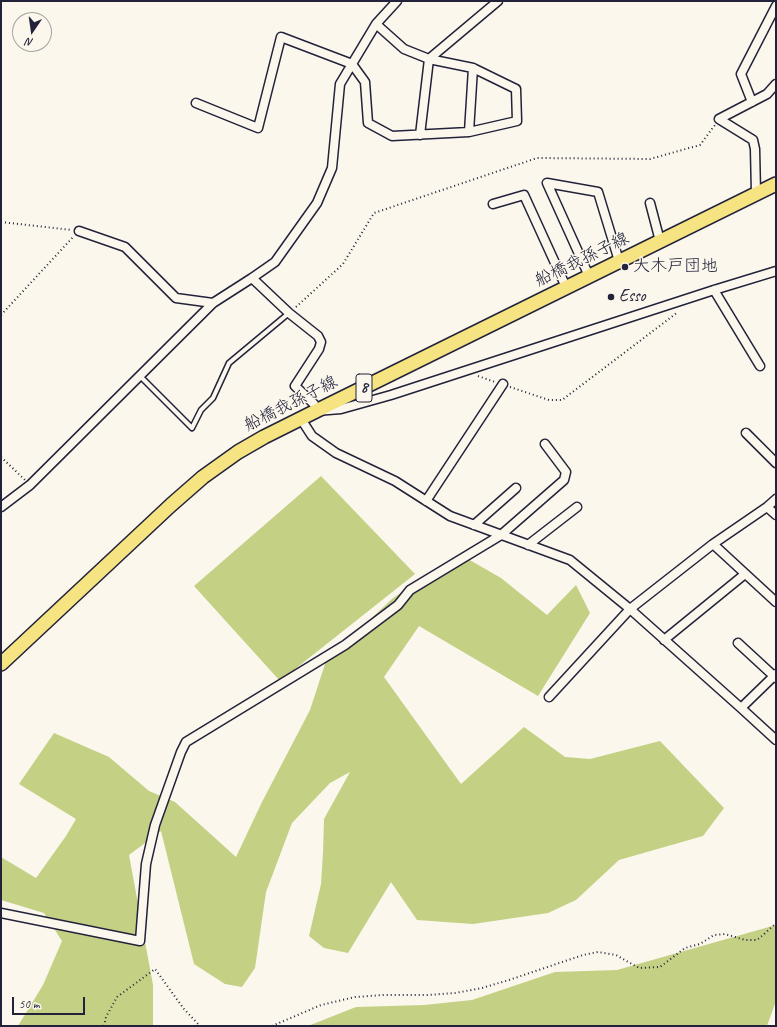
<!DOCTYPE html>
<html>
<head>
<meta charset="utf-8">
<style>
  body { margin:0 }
  #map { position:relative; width:777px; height:1027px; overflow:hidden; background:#fbf7ec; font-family:Caveat,sans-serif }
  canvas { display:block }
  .frame { position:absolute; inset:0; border:2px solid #22223b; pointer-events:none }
  .north { position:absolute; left:12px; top:12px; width:40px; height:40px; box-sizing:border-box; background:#fbf7ec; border:1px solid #a4a2a5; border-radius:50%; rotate:193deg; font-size:11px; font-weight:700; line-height:16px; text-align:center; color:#22223b }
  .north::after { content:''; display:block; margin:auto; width:14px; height:18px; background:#22223b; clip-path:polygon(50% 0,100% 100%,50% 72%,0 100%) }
  .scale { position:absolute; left:12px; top:997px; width:73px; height:18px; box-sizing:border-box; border:2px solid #22223b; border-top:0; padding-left:5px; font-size:12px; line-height:14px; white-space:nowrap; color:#22223b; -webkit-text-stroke:3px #fbf7ec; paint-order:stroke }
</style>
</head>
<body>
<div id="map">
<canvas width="777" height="1027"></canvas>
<div class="frame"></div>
<div class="north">N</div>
<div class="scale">50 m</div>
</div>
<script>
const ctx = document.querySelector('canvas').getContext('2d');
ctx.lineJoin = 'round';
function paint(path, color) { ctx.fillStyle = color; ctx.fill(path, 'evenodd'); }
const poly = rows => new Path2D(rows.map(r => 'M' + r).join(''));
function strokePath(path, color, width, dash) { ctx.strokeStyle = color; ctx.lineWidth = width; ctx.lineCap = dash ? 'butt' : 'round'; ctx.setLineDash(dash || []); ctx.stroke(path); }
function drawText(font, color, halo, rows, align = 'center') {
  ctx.font = font + ' Caveat,"Klee One",sans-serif'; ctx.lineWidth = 3; ctx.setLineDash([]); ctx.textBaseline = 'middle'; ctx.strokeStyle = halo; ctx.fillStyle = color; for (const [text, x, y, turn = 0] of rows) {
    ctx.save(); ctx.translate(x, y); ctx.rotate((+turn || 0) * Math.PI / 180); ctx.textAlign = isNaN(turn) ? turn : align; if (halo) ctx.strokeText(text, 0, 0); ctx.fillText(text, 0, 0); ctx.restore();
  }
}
paint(poly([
  [321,476,415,574,280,681,194,586],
  [461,555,501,578,547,615,576,585,590,613,538,696,419,626,384,677,461,784,524,727,565,757,590,759,660,741,724,808,703,836,619,860,576,900,548,913,473,924,417,920,391,882,348,953,324,948,309,936,321,884,323,852,324,819,350,772,330,783,292,823,266,892,255,968,242,987,225,984,194,964,161,831,129,855,153,985,153,1026,18,1026,43,985,62,941,44,913,1,900,1,857,36,878,66,836,76,819,19,784,54,733,109,757,149,791,175,802,236,857,262,802,310,710,326,661,393,598],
  [776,925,776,1001,767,1026,308,1026,356,1007,424,1005,472,1000,555,972,617,970]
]), '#c4d084');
const service = poly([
  [140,376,192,428,201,410,213,398,229,363,289,313]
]);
const minor = poly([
  [752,102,741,74,776,6],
  [196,103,258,128,281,37,352,64,365,82,368,123,392,136,469,132,517,121,516,89,473,68,429,59,404,49,376,24],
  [469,132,473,68],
  [420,135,429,59,498,1],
  [756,193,755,149,753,140,719,119,767,94,776,84],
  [650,203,660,241],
  [493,204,524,195,566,287],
  [79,231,125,247,176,298,213,303],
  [589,276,547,183,598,192,619,261],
  [252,278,289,313,318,336,321,342,319,349,295,386,314,404,316,411,341,409,391,395,714,290,776,271],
  [714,290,760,366],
  [301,419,312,436,336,453,395,481,450,516,570,560,630,609,741,708,776,740],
  [746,433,776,463],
  [426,501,503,384],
  [1,507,30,485,213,303,252,278,275,262,317,203,332,168,340,84,376,24,397,1],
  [767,507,776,515],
  [474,525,516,488],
  [713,544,776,602],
  [528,545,577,507],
  [664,640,745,574],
  [738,643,776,678],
  [549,697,630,609,713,544,767,507,776,499],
  [741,708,776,674],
  [1,913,140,941,146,864,155,825,181,752,186,742,345,645,398,605,410,590,501,535,564,480,566,472,545,444]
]);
const primary = poly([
  [1,664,171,505,203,477,238,452,264,437,316,411,776,184]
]);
strokePath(service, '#22223b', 7);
strokePath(minor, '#22223b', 11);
strokePath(primary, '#22223b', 16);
strokePath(poly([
  [1,222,72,230],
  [296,307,343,264,374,213,537,158,650,159,700,145,715,125],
  [1,315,74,236],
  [478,376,495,382],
  [510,387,549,400,562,400,678,312],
  [1,457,25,480],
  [104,1026,106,1017,117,997,155,969,184,1009,200,1026],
  [272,1026,321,1005,355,997,384,995,427,995,455,993,482,988,509,980,583,955,598,952,616,955,639,968,660,967,685,948,700,944,714,935,725,934,745,940,757,940,763,935,774,925,776,924]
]), '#22223b', 2, [1, 3]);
strokePath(service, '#fbf7ec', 4);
strokePath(minor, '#fbf7ec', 8);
strokePath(primary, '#f6e381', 13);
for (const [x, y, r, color] of [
  [625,267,4,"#22223b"],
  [611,297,4,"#22223b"]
]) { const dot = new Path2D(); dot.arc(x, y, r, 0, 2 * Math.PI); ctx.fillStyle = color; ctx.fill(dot); strokePath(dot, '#fbf7ec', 1.5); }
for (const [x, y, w] of [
  [364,388,16]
]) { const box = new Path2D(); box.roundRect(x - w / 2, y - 14, w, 28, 3); ctx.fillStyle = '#fbf7ec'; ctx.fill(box); strokePath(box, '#22223b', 1); }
drawText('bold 16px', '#22223b', null, [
  ["8",364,388]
]);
drawText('17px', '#22223b', '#fbf7ec', [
  ["船橋我孫子線",582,260,-26],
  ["船橋我孫子線",291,404,-27]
]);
drawText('17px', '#22223b', '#fbf7ec', [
  ["大木戸団地",633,267],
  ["Esso",619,297]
], 'left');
</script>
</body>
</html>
